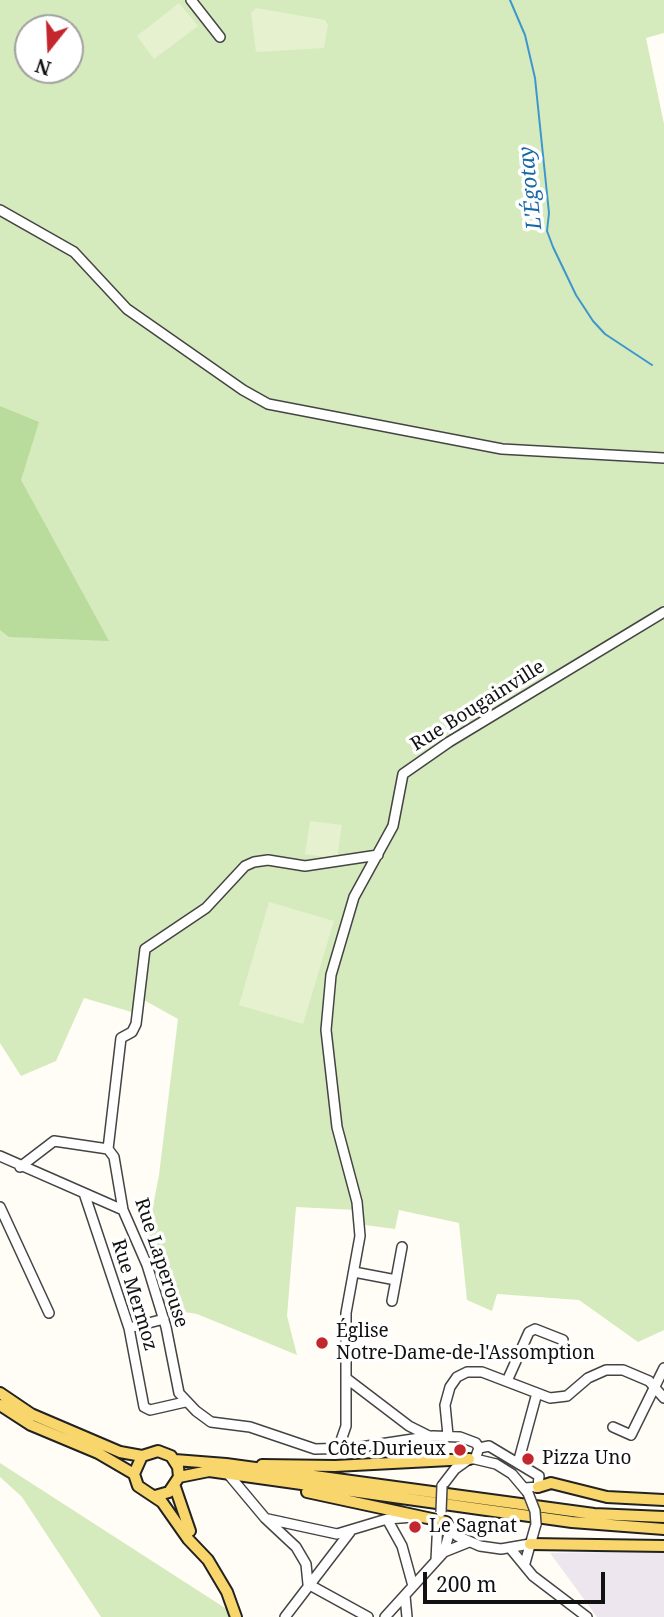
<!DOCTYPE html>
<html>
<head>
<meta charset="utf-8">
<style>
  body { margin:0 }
  #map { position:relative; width:664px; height:1617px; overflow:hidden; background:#fffdf5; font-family:"Noto Serif",serif }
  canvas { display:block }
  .north { position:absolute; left:14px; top:14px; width:70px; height:70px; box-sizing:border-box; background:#fff; border:2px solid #a0a0a0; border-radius:50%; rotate:198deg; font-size:19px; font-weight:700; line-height:28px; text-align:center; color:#111 }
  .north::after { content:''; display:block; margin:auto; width:24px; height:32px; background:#c4262e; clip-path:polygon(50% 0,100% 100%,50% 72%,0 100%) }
  .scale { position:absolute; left:423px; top:1572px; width:182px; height:32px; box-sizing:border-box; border:4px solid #111; border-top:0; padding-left:9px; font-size:21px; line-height:24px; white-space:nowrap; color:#111; -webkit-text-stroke:5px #fff; paint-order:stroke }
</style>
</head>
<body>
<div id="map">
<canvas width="664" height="1617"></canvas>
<div class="north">N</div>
<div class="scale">200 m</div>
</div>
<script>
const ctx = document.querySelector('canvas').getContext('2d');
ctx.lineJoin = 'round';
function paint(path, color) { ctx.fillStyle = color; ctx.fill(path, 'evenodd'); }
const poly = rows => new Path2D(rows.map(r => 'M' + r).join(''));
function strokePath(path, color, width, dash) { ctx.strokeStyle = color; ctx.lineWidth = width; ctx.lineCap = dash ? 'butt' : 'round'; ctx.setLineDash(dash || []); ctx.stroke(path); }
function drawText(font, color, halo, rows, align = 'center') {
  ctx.font = font + ' "Noto Serif",serif'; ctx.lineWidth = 7; ctx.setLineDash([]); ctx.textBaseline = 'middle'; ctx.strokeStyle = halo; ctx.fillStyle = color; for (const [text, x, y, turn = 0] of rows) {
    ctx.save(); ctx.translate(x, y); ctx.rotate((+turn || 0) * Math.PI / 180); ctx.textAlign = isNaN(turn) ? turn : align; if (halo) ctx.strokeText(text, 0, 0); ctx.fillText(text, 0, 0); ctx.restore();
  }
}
paint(poly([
  [664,1551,664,1617,597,1617,550,1553]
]), '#eee6ef');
paint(poly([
  [0,0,664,0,664,33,646,38,664,124,664,1330,638,1342,579,1300,497,1294,492,1311,467,1300,459,1223,399,1210,395,1229,365,1225,356,1210,296,1207,287,1316,297,1355,197,1314,166,1309,146,1242,159,1175,178,1019,142,999,135,1013,84,998,56,1061,21,1076,0,1043],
  [28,28,70,28,70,70,28,70],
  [0,1463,239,1617,101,1617,22,1497,0,1477]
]), '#d5ebbd');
paint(poly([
  [0,406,39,422,21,480,109,641,9,637,0,630]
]), '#b9dc9c');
paint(poly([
  [179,3,198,26,154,59,137,36],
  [256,8,325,20,328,25,324,48,256,52,251,13],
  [310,821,342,825,337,859,305,854],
  [269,902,334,921,303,1024,239,1005]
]), '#e6f2cf');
strokePath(poly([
  [510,0,525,35,535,78,549,213,547,231,553,247,576,295,593,321,605,334,652,365]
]), '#3f96cf', 2);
const minor = poly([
  [191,0,220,37],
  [0,210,74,252,127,309,243,390,268,404,502,449,664,458],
  [378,855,305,866,268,860,254,862,245,866,206,908,145,949,136,1024,132,1032,121,1038,108,1149,114,1157,123,1210,147,1265,166,1327,179,1393,196,1411,211,1422,250,1427,315,1449,354,1448,433,1436,460,1437,476,1443,479,1448,475,1459],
  [0,1156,123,1210],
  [20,1167,54,1141,108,1149],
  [84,1193,129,1328,144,1407,150,1410,185,1402],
  [0,1207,49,1313],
  [354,1272,396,1280],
  [392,1301,402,1247],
  [129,1328,164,1319],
  [346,1378,409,1426,429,1436],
  [507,1381,529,1332,535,1329,563,1340],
  [613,1427,631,1435,664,1368],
  [448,1435,445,1405,450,1387,457,1377,467,1372,482,1372,550,1398,567,1396,588,1378,606,1370,623,1370,649,1381,664,1398],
  [479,1448,489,1446,539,1476,538,1487,525,1488],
  [338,1449,346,1426,346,1313,360,1236,357,1202,337,1127,326,1030,331,975,354,897,393,826,403,774,449,742,664,612],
  [518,1463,537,1393],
  [229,1475,265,1518,296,1547,306,1564,308,1584,368,1617],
  [442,1486,455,1469,469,1459,475,1459,496,1464,512,1474,528,1493],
  [268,1519,337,1534,387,1519,414,1517],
  [387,1519,402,1546,413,1586],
  [449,1525,457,1536,480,1546,501,1549,530,1544],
  [510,1548,533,1576,587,1617],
  [444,1552,469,1542],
  [436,1560,438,1520],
  [525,1563,536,1524],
  [405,1596,407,1617],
  [285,1617,350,1532],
  [385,1617,444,1552,451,1527]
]);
const major = poly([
  [0,1393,31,1414,120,1452,142,1456,158,1451,171,1456,178,1467,179,1477,169,1492,155,1496],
  [0,1405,31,1425,98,1453,134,1474],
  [142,1456,134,1474,138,1486,162,1502,188,1539,208,1560,227,1592,236,1617],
  [175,1460,226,1464,594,1514,664,1517],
  [262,1465,335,1466,469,1459],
  [179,1477,209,1471,572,1522,664,1529],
  [175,1487,190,1531],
  [538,1487,551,1483,607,1497,664,1500],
  [307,1492,446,1522],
  [530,1544,664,1546]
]);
strokePath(minor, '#444', 12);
strokePath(major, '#222', 14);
strokePath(minor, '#fff', 9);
strokePath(major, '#f9d66b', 10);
const minorBridge = poly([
  [528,1493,535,1511,536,1524],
  [441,1512,442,1486]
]);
strokePath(minorBridge, '#444', 12, []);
strokePath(minorBridge, '#fff', 9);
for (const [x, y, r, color] of [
  [322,1343,7,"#c4262e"],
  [460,1450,7,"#c4262e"],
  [528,1459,7,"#c4262e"],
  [415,1527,7,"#c4262e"]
]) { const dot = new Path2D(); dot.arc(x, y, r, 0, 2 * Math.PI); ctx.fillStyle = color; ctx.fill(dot); strokePath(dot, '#fff', 2.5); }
drawText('19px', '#111', '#fff', [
  ["Rue Bougainville",478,706,-32],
  ["Rue Laperouse",161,1263,72],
  ["Rue Mermoz",134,1295,73]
]);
drawText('19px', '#111', '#fff', [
  ["Église",336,1332],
  ["Notre-Dame-de-l'Assomption",336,1354],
  ["Côte Durieux",446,1450,"right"],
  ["Pizza Uno",542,1459],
  ["Le Sagnat",429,1527]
], 'left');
drawText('italic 21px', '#1768a6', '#fff', [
  ["L'Égotay",531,188,-96]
]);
</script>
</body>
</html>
